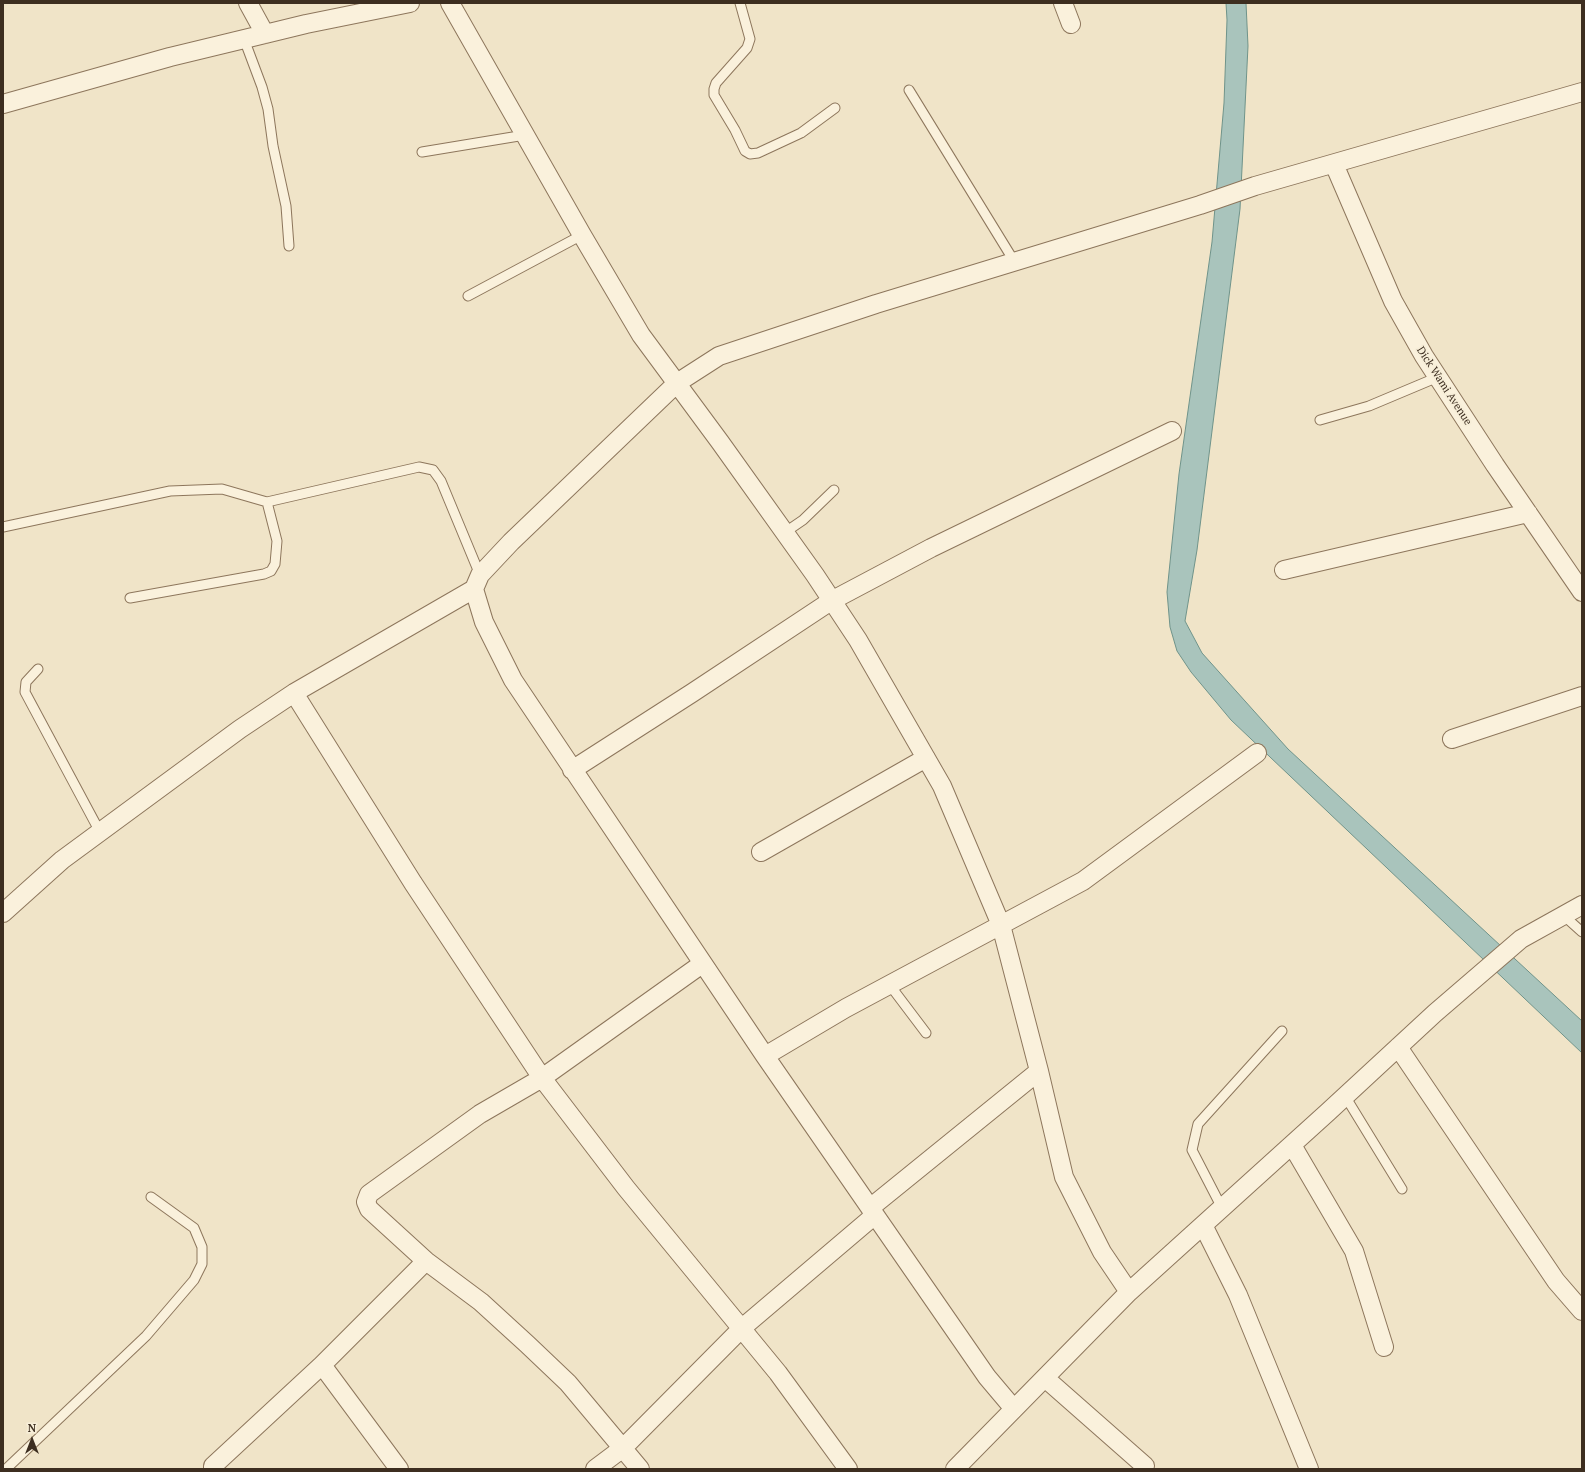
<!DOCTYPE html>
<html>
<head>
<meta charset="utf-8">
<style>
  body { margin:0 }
  #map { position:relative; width:1585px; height:1472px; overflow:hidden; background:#f0e4c8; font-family:"PT Serif",serif }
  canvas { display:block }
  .frame { position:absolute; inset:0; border:4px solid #3d2e20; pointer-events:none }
  .north { position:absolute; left:12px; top:1420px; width:40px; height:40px; -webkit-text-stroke:3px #f7eed8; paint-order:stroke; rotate:0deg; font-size:11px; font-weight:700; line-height:16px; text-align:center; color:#3d2e20 }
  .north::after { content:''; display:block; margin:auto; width:14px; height:18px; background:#3d2e20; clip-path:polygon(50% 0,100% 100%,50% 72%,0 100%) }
</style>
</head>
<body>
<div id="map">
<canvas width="1585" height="1472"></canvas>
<div class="frame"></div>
<div class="north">N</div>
</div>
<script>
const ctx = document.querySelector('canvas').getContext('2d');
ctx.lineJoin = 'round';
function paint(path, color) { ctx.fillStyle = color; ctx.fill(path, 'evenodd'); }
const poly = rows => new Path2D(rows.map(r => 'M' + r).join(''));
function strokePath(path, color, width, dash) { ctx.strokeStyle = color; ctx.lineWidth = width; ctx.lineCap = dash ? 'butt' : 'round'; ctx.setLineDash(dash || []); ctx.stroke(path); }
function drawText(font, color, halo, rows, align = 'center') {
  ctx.font = font + ' "PT Serif",serif'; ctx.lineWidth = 3.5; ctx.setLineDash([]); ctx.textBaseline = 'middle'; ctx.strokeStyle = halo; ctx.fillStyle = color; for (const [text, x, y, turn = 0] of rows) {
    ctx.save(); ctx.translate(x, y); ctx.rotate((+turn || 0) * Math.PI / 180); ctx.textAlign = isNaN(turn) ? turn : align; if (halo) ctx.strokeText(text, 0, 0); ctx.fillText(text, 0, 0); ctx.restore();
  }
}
const water = poly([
  [1226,3,1246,3,1248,46,1240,209,1197,550,1185,621,1202,653,1288,749,1582,1021,1582,1053,1231,720,1191,672,1177,651,1170,627,1167,592,1179,474,1212,242,1224,103,1227,20,1226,3]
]);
paint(water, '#a9c4bc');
strokePath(water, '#6f938a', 1);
const lane = poly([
  [740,3,750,39,747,48,716,83,714,89,714,95,735,130,745,151,750,154,758,153,801,133,835,108],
  [244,39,262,87,268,109,273,146,286,206,289,246],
  [909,90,1014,261],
  [422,152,525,135],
  [468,296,582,235],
  [1320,420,1369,406,1438,377],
  [3,527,170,491,222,489,267,502,419,467,433,470,441,481,480,575],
  [784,533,803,520,834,490],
  [130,598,264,574,271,571,275,564,277,541,267,502],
  [38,669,26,682,25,692,100,832],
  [1562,914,1582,932],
  [889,984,926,1033],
  [1345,1096,1402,1189],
  [1222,1208,1192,1150,1198,1124,1282,1031],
  [6,1469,146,1336,194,1280,202,1264,202,1247,194,1228,151,1197]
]);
const street = poly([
  [248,3,265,34],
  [450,3,582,235,641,335,720,442,815,575,858,640,942,786,1001,925,1039,1071,1064,1177,1102,1252,1129,1292],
  [1063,3,1071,24],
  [3,104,170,57,265,34,306,24,410,3],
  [1334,164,1393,301,1424,356,1495,465,1582,592],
  [1284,570,1528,513],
  [294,693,413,883,542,1078,626,1188,778,1373,848,1469],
  [1452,739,1582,696],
  [572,770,692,693,831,601,931,548,1172,431],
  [761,852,926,758],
  [3,913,62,860,240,729,294,693,474,589],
  [1398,1047,1556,1281,1582,1311],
  [765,1056,846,1008,1083,881,1257,753],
  [1292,1145,1354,1251,1384,1347],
  [870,1208,1039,1071],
  [1203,1225,1238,1295,1309,1469],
  [322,1365,399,1469],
  [1045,1378,1145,1466],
  [1014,1409,987,1377,765,1056,513,680,484,622,474,589,480,575,511,542,677,383,719,356,876,304,1200,205,1255,186,1582,92],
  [213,1469,213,1466,322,1365,426,1261],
  [595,1469,623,1448,742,1328,875,1215],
  [640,1469,568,1383,527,1344,481,1302,426,1261,369,1209,366,1202,369,1194,480,1114,542,1078,702,964],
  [955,1469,1129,1292,1328,1112,1435,1013,1521,939,1582,905]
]);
strokePath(lane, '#8d765c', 11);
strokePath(street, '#8d765c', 20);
strokePath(lane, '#faf1dc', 9);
strokePath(street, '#faf1dc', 18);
drawText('11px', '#3d2e20', '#f7eed8', [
  ["Dick Wami Avenue",1444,386,57]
]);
</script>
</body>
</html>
